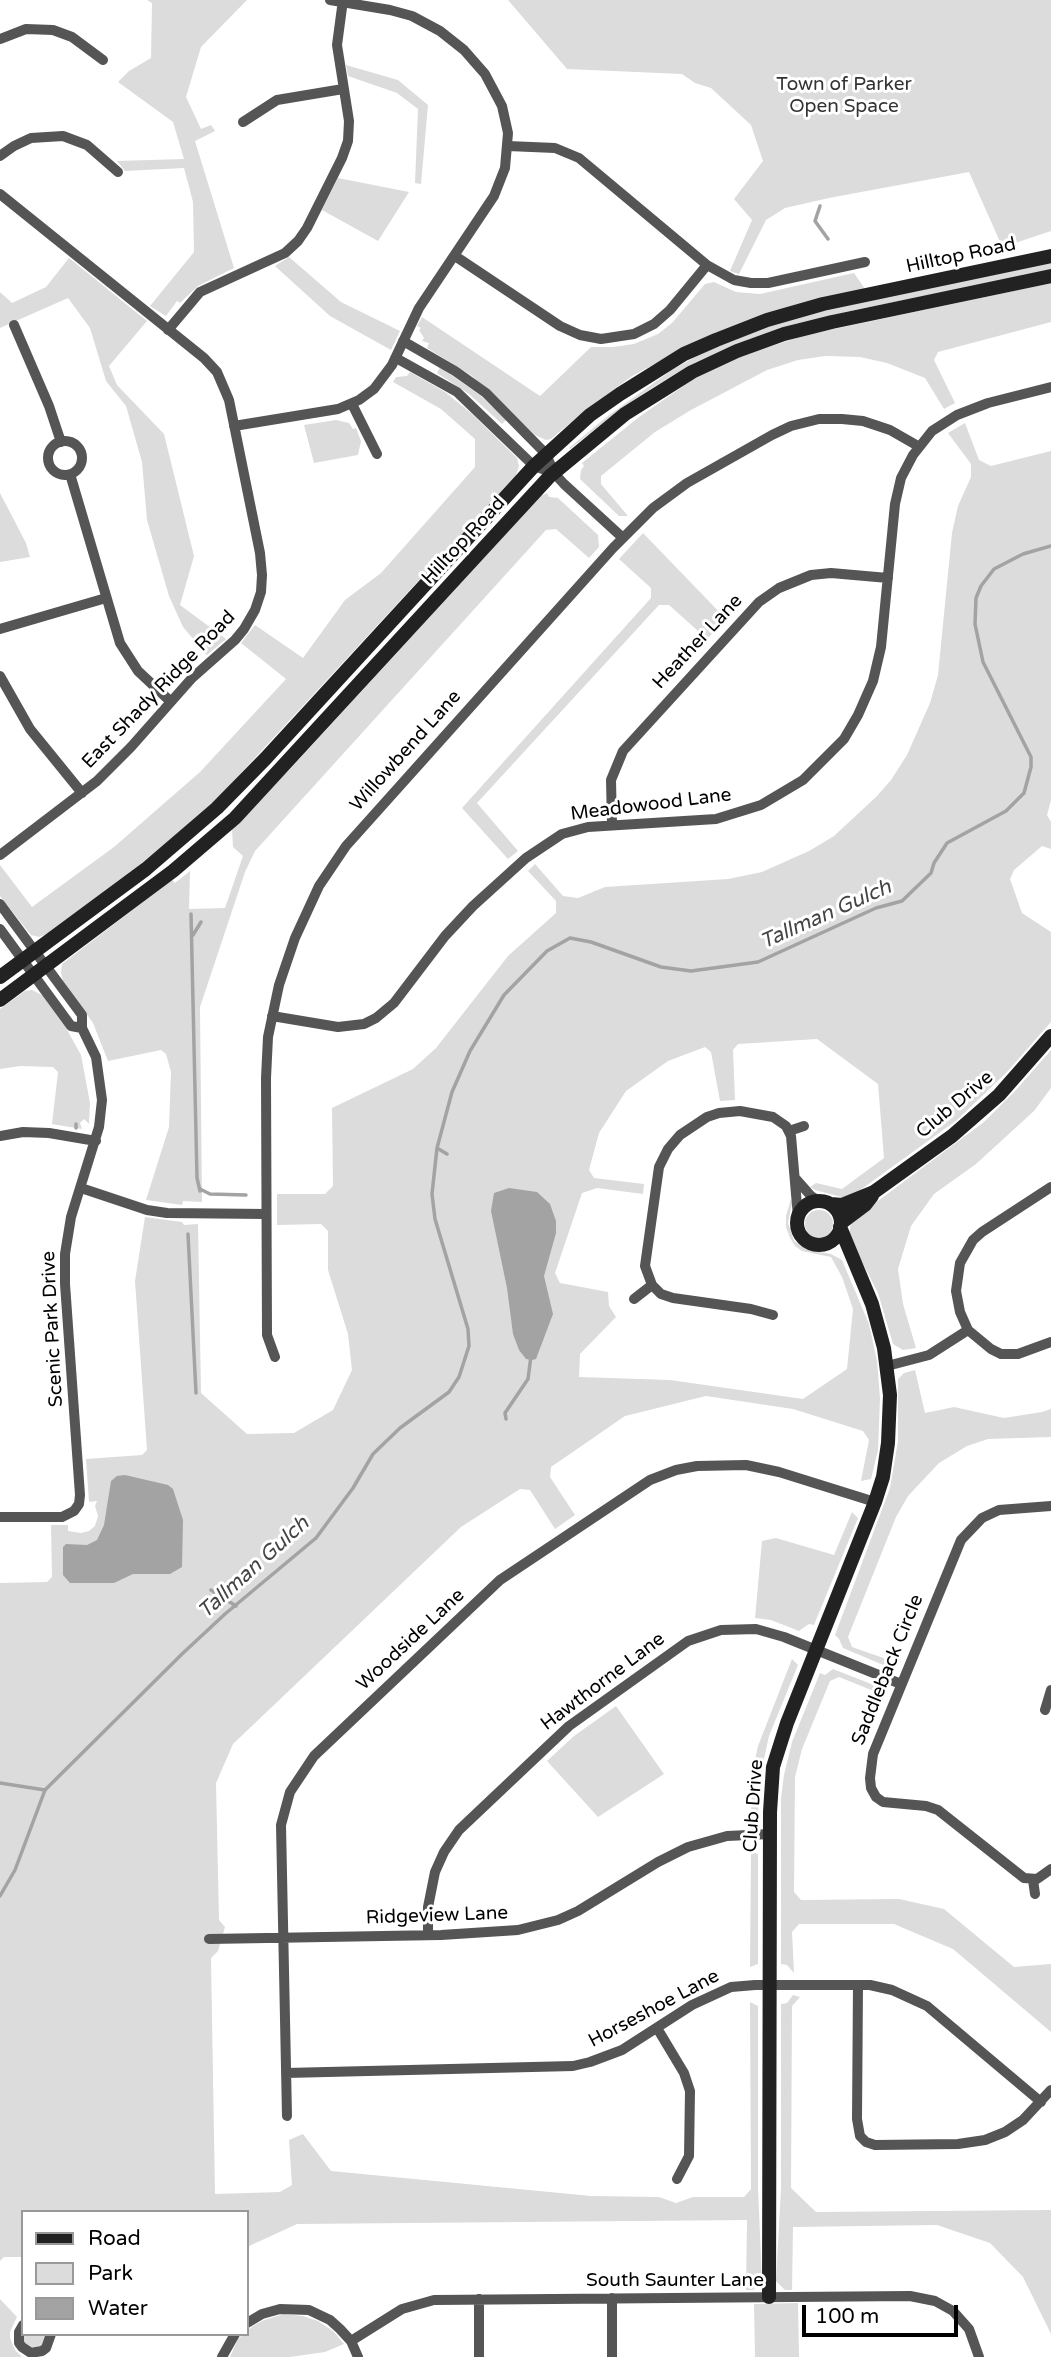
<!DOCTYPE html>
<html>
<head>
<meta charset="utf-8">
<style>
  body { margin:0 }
  #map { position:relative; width:1051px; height:2357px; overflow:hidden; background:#fff; font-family:"Varela Round",sans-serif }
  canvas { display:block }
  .legend { position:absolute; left:21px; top:2210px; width:228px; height:126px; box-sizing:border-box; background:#fff; border:2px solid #999; margin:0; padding:9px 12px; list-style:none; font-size:21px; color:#000 }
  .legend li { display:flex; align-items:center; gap:14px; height:35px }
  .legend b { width:35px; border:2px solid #999 }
  .scale { position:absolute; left:802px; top:2305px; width:156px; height:32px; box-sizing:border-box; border:4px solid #000; border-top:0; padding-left:9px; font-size:21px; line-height:24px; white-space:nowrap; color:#000; -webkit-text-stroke:5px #fff; paint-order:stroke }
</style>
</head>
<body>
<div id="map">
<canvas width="1051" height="2357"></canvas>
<ul class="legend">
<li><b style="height:9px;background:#222"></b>Road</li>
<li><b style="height:19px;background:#dcdcdc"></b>Park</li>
<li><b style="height:19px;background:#a3a3a3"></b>Water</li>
</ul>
<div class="scale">100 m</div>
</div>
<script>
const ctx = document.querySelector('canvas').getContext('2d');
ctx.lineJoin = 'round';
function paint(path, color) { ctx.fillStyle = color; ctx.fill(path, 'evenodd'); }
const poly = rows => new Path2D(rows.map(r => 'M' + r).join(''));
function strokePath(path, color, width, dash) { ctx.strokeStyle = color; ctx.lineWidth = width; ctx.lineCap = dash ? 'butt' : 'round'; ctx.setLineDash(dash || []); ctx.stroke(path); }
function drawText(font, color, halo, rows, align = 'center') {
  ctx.font = font + ' "Varela Round",sans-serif'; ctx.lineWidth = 6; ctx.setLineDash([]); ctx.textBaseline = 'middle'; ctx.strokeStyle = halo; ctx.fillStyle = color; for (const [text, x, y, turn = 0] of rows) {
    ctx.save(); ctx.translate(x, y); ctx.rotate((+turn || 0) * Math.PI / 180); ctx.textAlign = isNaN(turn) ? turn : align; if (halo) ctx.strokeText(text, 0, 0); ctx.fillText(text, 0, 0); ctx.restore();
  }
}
paint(poly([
  [147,0,247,0,201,47,186,97,201,129,211,125,215,131,195,141,234,268,198,286,180,303,177,301,166,316,150,306,194,252,193,202,184,168,125,171,117,161,184,159,173,122,118,82,129,71,151,58,152,3],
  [508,0,1051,0,1051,231,1009,245,1001,244,969,172,829,198,785,208,766,220,739,274,730,271,752,220,734,199,763,161,751,125,711,88,695,83,682,74,567,69],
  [346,65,398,80,428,105,421,184,415,183,418,109,397,93,348,76],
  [338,178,409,192,378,241,322,210],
  [289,257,341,302,400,331,391,350,330,316,275,266],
  [69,258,147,321,109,366,117,385,164,434,194,556,180,605,226,639,207,655,183,627,169,596,147,520,142,462,126,406,106,381,90,328,68,298,0,328,0,292,12,303,46,287],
  [1051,262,1051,270,850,311,795,324,747,340,694,363,655,386,623,407,570,449,569,448,609,415,672,370,707,350,750,332,815,312],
  [854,273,865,289,766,313,703,338,632,376,582,413,551,439,546,440,535,435,472,376,427,348,429,343,422,341,424,338,419,330,421,328,417,326,422,317,540,396,591,347,613,347,634,344,658,334,672,323,705,284,714,282,736,292,760,294],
  [1051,283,1051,322,938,352,934,360,955,403,944,409,925,378,887,363,860,357,825,356,798,360,767,370,691,410,655,432,601,476,601,484,628,516,619,516,580,479,581,470,584,466,582,463,639,417,692,380,741,356,806,335],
  [440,367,481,396,506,420,502,424,469,394,437,373],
  [410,372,445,392,472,414,517,458,519,466,516,475,217,799,151,856,47,934,39,937,31,935,0,896,0,865,32,907,114,847,200,772,286,679,241,643,255,625,303,658,345,600,381,573,475,467,475,439,441,409,393,382,396,377,407,376],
  [336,420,349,423,353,429,356,428,361,441,358,455,314,463,304,425],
  [965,423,979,460,991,466,1051,451,1051,800,1047,815,1051,822,1051,849,1042,846,1014,870,1010,879,1022,913,1051,932,1051,1022,1007,1072,957,1120,852,1196,845,1198,815,1190,810,1187,816,1183,842,1189,884,1158,878,1084,817,1039,738,1044,733,1050,735,1100,720,1101,711,1052,705,1047,668,1061,626,1091,599,1133,589,1170,594,1178,644,1184,643,1194,597,1188,582,1193,555,1273,560,1283,608,1292,609,1306,616,1317,580,1354,579,1377,670,1380,803,1399,847,1369,853,1309,842,1277,831,1257,802,1251,795,1246,790,1238,786,1227,786,1216,791,1199,792,1203,788,1223,794,1241,808,1250,831,1254,842,1260,869,1324,877,1361,880,1398,878,1450,871,1479,861,1481,869,1440,863,1431,793,1409,706,1396,625,1416,551,1467,550,1477,575,1515,555,1529,530,1490,520,1489,461,1527,233,1744,216,1783,219,1920,225,1927,218,1951,211,1958,215,2194,280,2192,292,2185,289,2140,303,2134,331,2171,591,2196,659,2197,676,2203,693,2197,744,2197,751,2189,750,2002,758,2006,758,2188,762,2282,753,2290,746,2290,747,2220,297,2224,247,2247,247,2212,23,2212,23,2257,4,2257,0,2261,0,1583,47,1582,52,1577,51,1525,68,1525,68,1531,81,1533,89,1531,95,1526,98,1516,95,1506,97,1501,89,1502,86,1459,142,1455,147,1450,135,1281,145,1217,182,1222,184,1225,198,1224,201,1393,247,1434,294,1433,333,1410,352,1370,348,1334,328,1270,328,1231,321,1224,277,1225,277,1194,325,1194,333,1186,332,1108,413,1069,436,1048,508,956,556,913,556,901,528,871,535,864,563,896,578,898,605,887,728,879,762,872,809,851,834,836,876,797,891,780,907,755,930,703,938,675,952,533,958,506,971,477,971,464,948,433],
  [0,493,26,543,30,557,0,562],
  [547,493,549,497,558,498,598,535,599,547,589,558,556,529,546,530,255,851,245,872,200,1007,202,1202,183,1201,182,1205,146,1200,169,1127,171,1072,166,1054,161,1050,108,1061,93,1023,63,981,61,972,62,964,172,880,175,883,190,871,189,909,225,908,243,856,233,847,232,829,292,767,541,496],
  [643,533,726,619,707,639,669,605,659,605,477,803,518,851,508,859,462,808,651,598,651,588,619,559],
  [32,990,42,995,66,1028,81,1055,90,1103,89,1124,84,1119,80,1123,82,1129,52,1124,58,1072,53,1067,20,1066,0,1069,0,1009,25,991],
  [1051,1050,1051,1088,1034,1111,976,1164,934,1194,911,1226,898,1269,903,1304,916,1348,903,1350,893,1344,878,1293,849,1236,851,1221,984,1122,1015,1091],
  '805 1224a14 14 0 1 1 28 0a14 14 0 1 1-28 0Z',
  [915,1370,925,1413,954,1407,1004,1418,1042,1412,1051,1409,1051,1437,988,1439,967,1446,939,1463,908,1496,896,1517,848,1637,852,1647,895,1662,888,1667,843,1648,839,1639,835,1635,890,1488,898,1441,898,1379,904,1373],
  [852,1512,858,1518,814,1625,809,1624,799,1631,771,1620,755,1618,762,1541,776,1538,834,1555],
  [792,1659,798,1665,769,1736,760,1777,758,1812,751,1816,752,1774,758,1746],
  [833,1669,879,1687,881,1694,839,1677,830,1681,802,1749,795,1777,794,1892,801,1900,899,1899,944,1909,1014,1967,1051,1964,1051,2032,953,1949,894,1924,799,1924,792,1932,794,1973,787,1965,781,1964,781,1798,784,1775,792,1742,820,1673,825,1675],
  [616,1706,664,1774,598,1817,547,1761,574,1736],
  [751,1851,758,1854,758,1964,750,1967],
  [793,1995,800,1997,792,2006,791,2188,816,2212,1051,2210,1051,2334,1023,2277,990,2243,937,2225,793,2227,792,2290,785,2290,776,2281,781,2188,781,2004,787,2003],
  [0,2299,17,2317,10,2332,10,2338,15,2350,22,2357,0,2357],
  [798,2303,799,2357,755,2357,754,2304],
  [284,2314,303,2316,318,2321,333,2331,344,2344,325,2352,290,2357,230,2357,238,2339,243,2334,247,2334,247,2331,253,2326,264,2320],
  [23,2334,46,2334,41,2346,33,2348,24,2342]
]), '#dcdcdc');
paint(poly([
  [509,1188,537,1192,550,1204,556,1221,556,1233,544,1276,553,1314,536,1359,532,1360,526,1359,519,1350,513,1334,507,1288,491,1211,494,1193],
  [125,1475,168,1485,173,1489,183,1520,182,1567,170,1574,133,1574,114,1583,70,1583,63,1575,63,1547,66,1544,87,1545,97,1540,104,1525,111,1481,117,1476]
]), '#a3a3a3');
strokePath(poly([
  [820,206,815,221,828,239],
  [191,914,197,1178,200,1191],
  [193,935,201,922],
  [76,1128,76,1124],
  [437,1148,447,1154],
  [200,1189,210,1194,246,1195],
  [188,1234,196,1393],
  [506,1419,505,1413,528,1379,531,1356],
  [211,1590,236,1606],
  [0,1783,45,1790],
  [0,1896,15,1870,45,1790,182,1654,225,1614,316,1538,353,1488,373,1454,400,1428,449,1392,459,1377,469,1346,468,1329,435,1219,432,1194,437,1148,452,1092,470,1051,504,995,547,951,570,938,591,942,661,967,691,971,758,962,876,908,902,901,931,873,934,863,947,843,1006,811,1024,793,1031,767,1031,757,983,662,975,624,976,598,981,586,994,569,1023,554,1051,546]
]), '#a3a3a3', 3.5);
strokePath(poly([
  [0,39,26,29,53,30,72,37,103,60],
  [243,122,277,100,343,89],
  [508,146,555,148,579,158,707,265,734,280,751,283,768,283,865,262],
  [0,156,14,146,31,138,63,136,87,145,118,172],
  [0,194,204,358,217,372,229,400,260,553,262,575,261,592,255,610,244,629,235,640,192,678,131,747,97,781,0,855],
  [455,256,560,326,580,335,601,339,634,334,654,324,670,310,707,265],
  [14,325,49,406,61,442],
  [168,330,200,292,285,253,298,241,307,228,342,158,348,141,349,121,337,45,343,0],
  [403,341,455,371,486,393,546,454,554,473,564,484,623,538],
  [396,358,457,392,534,466,554,473],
  [352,404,377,454],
  [234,426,338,409,359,400,374,389,392,365,419,308,494,196,505,168,508,133,502,106,485,74,464,50,440,31,412,16,390,10,330,0],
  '48 458a17 17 0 1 1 34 0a17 17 0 1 1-34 0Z',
  [70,474,120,643,138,671,170,701],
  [0,629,106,598],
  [0,676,30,729,82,793],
  [612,825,611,780,623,751,759,602,779,588,811,575,831,573,888,578],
  [0,904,82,1015,82,1028],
  [0,929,71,1026,82,1028],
  [272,1016,338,1027,364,1024,376,1018,394,1003,445,936,473,906,526,858,562,834,588,827,716,819,761,805,803,780,844,739,858,715,873,681,881,647,895,504,901,478,913,455,932,431,957,415,988,403,1051,387],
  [789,1131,804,1126],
  [0,1136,23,1132,49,1133,96,1141],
  [796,1179,811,1196,819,1201],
  [1051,1187,982,1232,973,1240,960,1263,956,1291,960,1312,968,1330,991,1349,1001,1354,1018,1354,1051,1342],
  [81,1188,147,1210,167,1213,266,1214],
  [634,1299,652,1285],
  [773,1315,751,1309,673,1298,661,1294,652,1285,645,1266,659,1167,668,1149,680,1135,707,1117,719,1113,740,1111,773,1117,786,1126,791,1136,798,1217],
  [275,1357,267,1335,266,1078,268,1037,279,985,295,938,319,886,346,846,613,548,653,508,687,483,772,435,791,426,819,419,842,419,863,421,890,430,918,446],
  [887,1366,929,1355,968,1330],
  [1051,1506,999,1510,982,1518,961,1540,873,1754,870,1778,871,1788,876,1797,883,1802,926,1806,938,1810,1024,1878,1037,1879,1051,1869],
  [74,1511,79,1504,80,1495,65,1284,65,1254,71,1217,99,1127,102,1100,96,1057,82,1028],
  [0,1517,62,1517,74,1511],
  [1045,1710,1051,1690],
  [1033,1880,1035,1894],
  [428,1935,428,1907,435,1872,444,1852,459,1830,569,1726,688,1641,721,1630,756,1629,784,1637,901,1684],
  [209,1939,441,1935,518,1930,558,1920,578,1911,658,1862,688,1847,727,1836,770,1834],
  [858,1985,857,2119,860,2136,866,2142,875,2145,958,2144,985,2140,1005,2132,1023,2120,1051,2090],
  [657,2028,684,2073,690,2091,689,2156,677,2179],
  [286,2073,573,2066,590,2062,622,2050,692,2005,731,1987,755,1985,870,1985,892,1990,927,2006,1041,2102],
  [287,2116,281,1825,290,1792,314,1756,500,1580,650,1480,676,1470,697,1466,746,1465,779,1472,875,1502],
  [612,2298,612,2357],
  [479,2299,479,2357],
  [247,2323,262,2314,280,2309,309,2310,330,2320,340,2329,351,2341,358,2357],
  [23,2325,19,2332,19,2343,22,2347,31,2353,42,2351,46,2348,51,2334],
  [351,2341,402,2309,434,2300,910,2296,935,2301,953,2311,969,2329,979,2357],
  [222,2357,235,2334]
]), '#555', 10);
strokePath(poly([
  [0,977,146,869,217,808,266,758,534,466,590,415,620,394,684,354,716,340,767,320,823,304,1051,256],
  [0,1000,173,871,235,818,550,476,625,414,692,372,737,351,784,334,832,322,1051,276],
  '797 1223a22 22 0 1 1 44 0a22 22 0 1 1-44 0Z',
  [831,1204,842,1205,874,1192,952,1136,999,1095,1051,1036],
  [841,1223,865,1205,872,1196],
  [769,2297,770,1812,773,1767,787,1723,875,1502,883,1477,888,1443,890,1395,884,1348,872,1304,840,1227]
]), '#222', 14);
drawText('19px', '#333', '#fff', [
  ["Town of Parker",844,85],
  ["Open Space",844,107]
]);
drawText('19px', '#000', '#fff', [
  ["Hilltop Road",961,256,-12],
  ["Hilltop Road",464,541,-47],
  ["Heather Lane",698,642,-47],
  ["East Shady Ridge Road",159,690,-46],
  ["Willowbend Lane",406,751,-48],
  ["Meadowood Lane",651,805,-7],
  ["Club Drive",955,1105,-40],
  ["Scenic Park Drive",53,1329,-93],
  ["Woodside Lane",411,1640,-43],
  ["Saddleback Circle",888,1670,-68],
  ["Hawthorne Lane",603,1682,-37],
  ["Club Drive",754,1806,-86],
  ["Ridgeview Lane",437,1916,-2],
  ["Horseshoe Lane",654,2009,-28],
  ["South Saunter Lane",675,2281]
]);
drawText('italic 21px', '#444', '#fff', [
  ["Tallman Gulch",826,915,-24],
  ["Tallman Gulch",254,1568,-42]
]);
</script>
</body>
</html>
